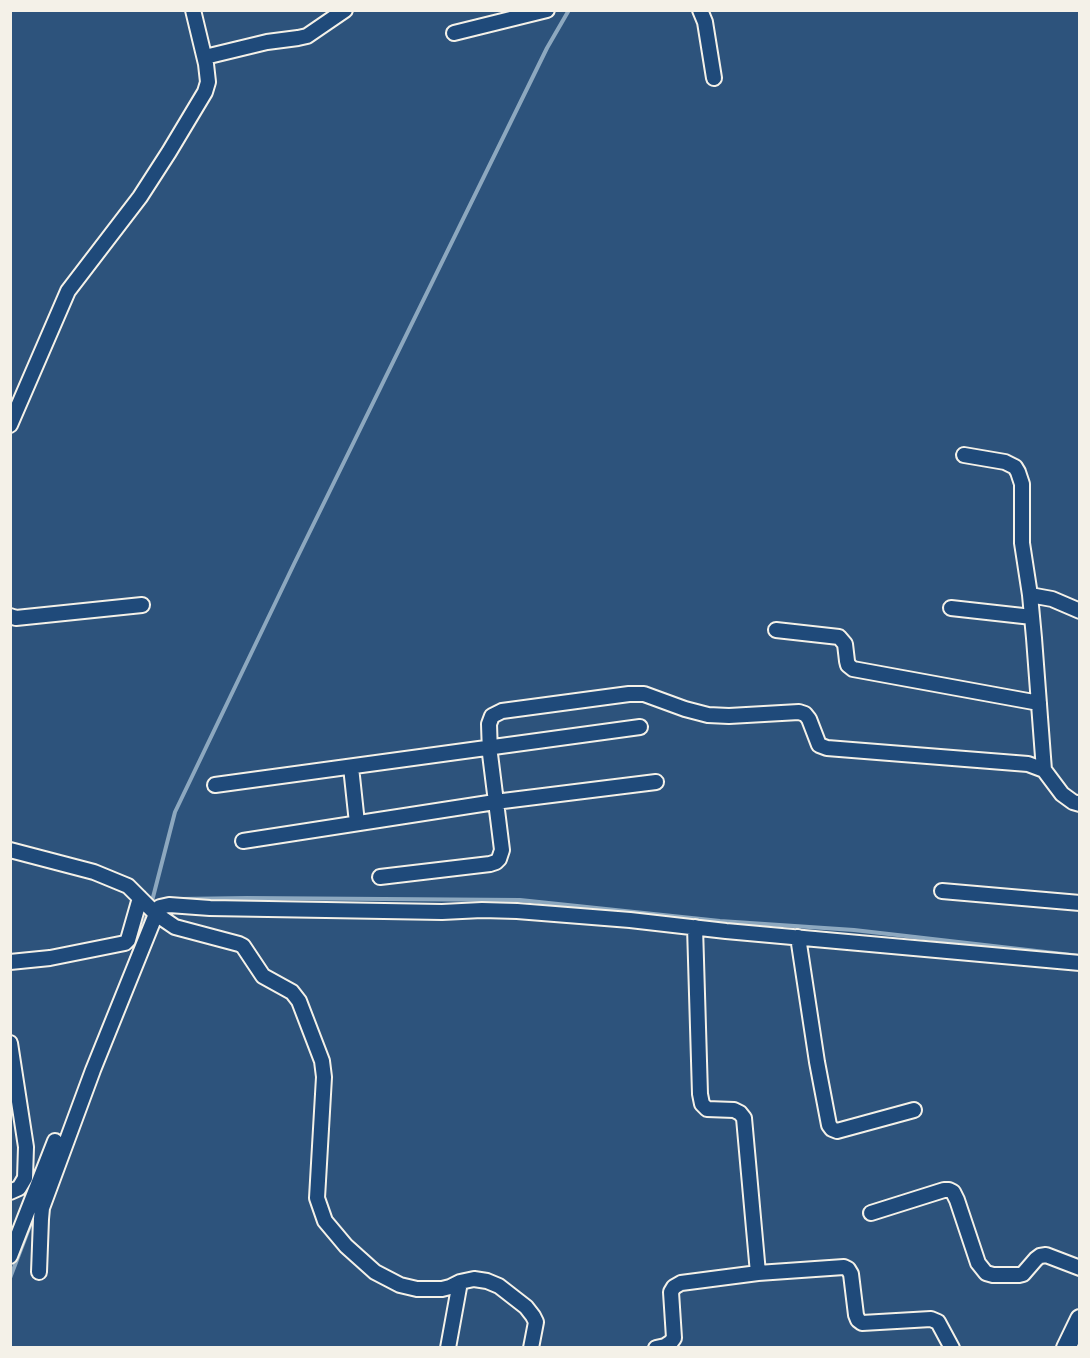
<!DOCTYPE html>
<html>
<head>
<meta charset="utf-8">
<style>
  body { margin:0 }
  #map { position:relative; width:1090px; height:1358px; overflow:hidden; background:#2d537c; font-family:"Comic Neue",sans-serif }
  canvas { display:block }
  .frame { position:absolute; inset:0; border:12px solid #f4f1e8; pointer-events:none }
</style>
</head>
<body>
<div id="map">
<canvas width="1090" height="1358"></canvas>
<div class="frame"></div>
</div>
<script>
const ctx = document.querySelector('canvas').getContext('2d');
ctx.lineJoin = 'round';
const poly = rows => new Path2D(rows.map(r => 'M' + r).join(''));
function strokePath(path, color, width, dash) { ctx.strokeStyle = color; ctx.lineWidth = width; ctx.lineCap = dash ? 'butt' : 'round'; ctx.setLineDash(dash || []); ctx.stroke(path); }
strokePath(poly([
  [180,899,247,898,520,900,720,921,854,930,1080,956],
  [151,905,175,812,294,564,547,48,569,10],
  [129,964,148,912],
  [10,1278,36,1210]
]), '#8da8bf', 4);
const minor = poly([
  [700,10,705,22,714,78],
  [454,33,547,10],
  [205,57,267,42,298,38,307,36,345,10],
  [10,425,68,291,140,197,169,152,205,92,208,82,206,64,193,10],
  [964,455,1005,462,1015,467,1018,472,1022,484,1022,543,1030,595,1034,638,1044,770],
  [1030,595,1052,599,1080,611],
  [951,608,1032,617],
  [10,616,16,618,142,605],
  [776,630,839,637,845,644,847,661,848,665,853,669,1039,703],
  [351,767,357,823],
  [215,785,640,727],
  [243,841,495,802,656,782],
  [10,850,94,872,128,886,156,914,175,927,239,944,243,946,263,976,292,992,299,1001,322,1061,324,1077,317,1198,325,1221,346,1246,375,1272,400,1285,417,1289,442,1289,450,1287,460,1282,474,1279,487,1281,499,1286,526,1307,533,1316,536,1322,531,1348],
  [380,877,490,864,496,862,499,859,502,850,490,754,489,724,492,716,502,711,629,694,644,694,685,709,708,715,729,716,799,712,805,714,809,719,819,745,827,748,1028,764,1044,770,1062,794,1073,802,1080,804],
  [942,891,1080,903],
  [154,912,160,907,169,905,210,908,442,912,482,910,517,911,630,920,726,931,1080,963],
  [695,927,700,1094,702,1104,707,1109,734,1110,740,1113,744,1118,758,1273],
  [798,937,817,1062,829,1125,832,1129,837,1131,914,1110],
  [10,962,50,958,125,943,128,940,140,898],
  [10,1043,26,1147,25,1178,19,1188,10,1192],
  [871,1213,944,1190,949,1190,953,1192,957,1200,978,1263,986,1273,993,1275,1019,1275,1023,1274,1036,1259,1040,1256,1046,1255,1080,1268],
  [10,1256,55,1141],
  [39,1272,41,1219,42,1208,93,1070,156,914],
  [448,1348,460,1282],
  [656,1348,665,1346,671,1342,674,1338,671,1292,674,1287,681,1283,758,1273,844,1267,848,1269,851,1274,856,1315,858,1320,862,1323,931,1319,938,1322,952,1348]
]);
const major = poly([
  [1066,1348,1080,1319]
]);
strokePath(minor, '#f4f1e8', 18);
strokePath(major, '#f4f1e8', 22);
strokePath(minor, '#1f4a7a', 14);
strokePath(major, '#1f4a7a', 18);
</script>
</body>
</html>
